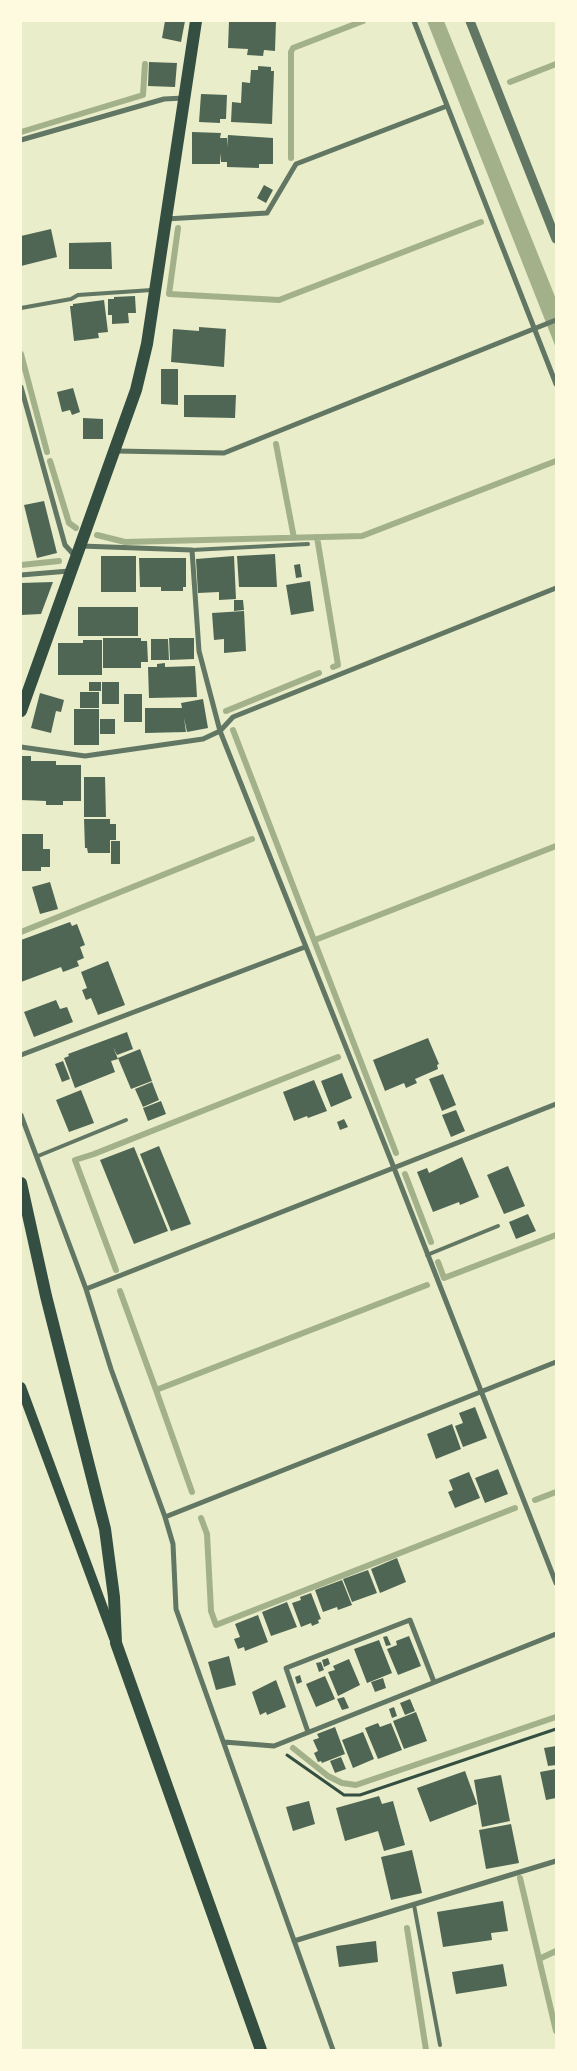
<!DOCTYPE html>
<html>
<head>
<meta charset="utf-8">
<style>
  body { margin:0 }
  #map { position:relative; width:577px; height:2071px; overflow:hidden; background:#e9edc9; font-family:Inter,sans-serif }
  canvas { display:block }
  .frame { position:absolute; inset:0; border:22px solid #fefae0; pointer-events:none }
</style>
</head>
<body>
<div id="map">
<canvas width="577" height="2071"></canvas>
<div class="frame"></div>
</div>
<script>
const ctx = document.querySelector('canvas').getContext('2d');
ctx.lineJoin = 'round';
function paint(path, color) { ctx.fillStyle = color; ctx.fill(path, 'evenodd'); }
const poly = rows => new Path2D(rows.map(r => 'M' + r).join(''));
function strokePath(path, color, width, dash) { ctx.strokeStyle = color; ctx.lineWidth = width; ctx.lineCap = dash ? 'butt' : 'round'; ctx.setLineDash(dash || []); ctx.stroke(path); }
paint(poly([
  [427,21,444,21,556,299,556,348]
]), '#a3b18a');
strokePath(poly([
  [510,82,556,64],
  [21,132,143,95,145,64],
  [291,158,291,52,293,48,363,21],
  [178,228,169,294,279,300,481,222],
  [21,354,47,452],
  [276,444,294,538],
  [50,461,69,523,76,528],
  [97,535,125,542,362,536,556,461],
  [317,537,338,665,333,667],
  [21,565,59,561],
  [226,711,319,673],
  [233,730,396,1153],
  [21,932,252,839],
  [315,940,556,846],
  [405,1174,431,1242],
  [438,1262,444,1278,556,1235],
  [116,1270,75,1160,94,1154,338,1057],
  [120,1291,156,1390],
  [192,1492,156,1390,427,1285],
  [535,1500,556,1492],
  [201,1518,207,1534,211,1611,216,1625,515,1508],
  [293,1748,328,1776,342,1783,356,1785,556,1717],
  [520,1878,556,2031],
  [407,1928,426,2050],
  [539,1959,556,1951]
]), '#a3b18a', 6);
paint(poly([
  [165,21,185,21,181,42,162,38],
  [229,21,276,21,275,51,264,50,263,56,247,55,248,49,228,48],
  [149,62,177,63,175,87,148,86],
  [258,66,271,67,271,71,274,71,272,124,231,122,232,102,241,103,242,82,250,83,251,70,258,70],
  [201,94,227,95,226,119,220,119,220,123,199,122],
  [192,132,221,133,220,138,227,138,227,147,228,135,273,138,273,164,259,164,259,168,227,167,227,162,221,162,220,153,220,164,192,164],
  [264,185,273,190,266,203,257,198],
  [51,229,57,257,21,266,21,236],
  [111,242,112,269,69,269,69,243],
  [135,296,136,313,128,313,129,323,112,324,112,315,108,315,108,299,114,299,114,297],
  [104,300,108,332,98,333,99,338,74,341,70,306,73,306,73,304],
  [199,327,226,329,224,367,171,362,173,329,199,331],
  [161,369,178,369,178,405,161,404],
  [73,388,80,412,72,415,70,410,62,412,57,392],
  [184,395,236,395,235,418,184,417],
  [83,418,103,419,103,439,83,439],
  [44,501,57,553,37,558,24,505],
  [275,554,277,587,239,587,237,556],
  [101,556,136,556,136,592,101,592],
  [234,556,236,599,219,600,219,592,198,593,196,559],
  [139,558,186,558,186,587,183,587,183,591,161,591,161,587,140,587],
  [300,564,302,577,296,578,294,565],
  [310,581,314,611,291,615,286,585],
  [53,582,41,614,21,615,21,583],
  [234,600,243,600,244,610,234,611],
  [78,607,138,607,138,636,78,636],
  [244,611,246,651,224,653,224,639,214,640,212,613],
  [103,638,141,638,141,641,147,641,148,662,141,662,141,668,103,668],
  [169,638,194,638,194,659,170,660],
  [151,639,168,639,169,660,151,660],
  [83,640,102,640,102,675,58,675,58,643,83,643],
  [165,663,165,667,195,666,197,697,149,698,148,667,157,667,157,664],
  [89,682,101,682,101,691,89,691],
  [102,682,119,682,119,704,102,704],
  [80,692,99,692,99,708,80,708],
  [40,693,64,700,61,712,56,711,51,733,31,728],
  [124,694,142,694,142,722,124,722],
  [203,699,208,728,187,732,184,718,186,732,145,733,145,708,182,708,181,703],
  [74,709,99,709,99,745,74,745],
  [100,719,115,719,115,734,100,734],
  [21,756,31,756,31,761,56,761,56,765,81,765,81,801,63,801,63,805,46,805,46,801,21,800],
  [84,777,105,777,106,817,84,817],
  [84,819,110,819,110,824,116,824,116,840,110,840,110,853,88,853,87,848,85,848],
  [21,834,43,834,43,849,50,849,50,867,41,867,41,871,22,871],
  [111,841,120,841,120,864,111,864],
  [50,882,58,909,40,914,32,887],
  [70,922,72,926,77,924,85,945,80,947,84,958,77,961,79,966,63,972,61,967,21,982,21,940],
  [108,961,125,1005,98,1015,91,998,86,1000,82,990,87,988,81,972],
  [56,1000,60,1009,67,1007,73,1022,34,1037,24,1012],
  [127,1032,133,1049,117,1055,113,1047,118,1059,111,1061,115,1072,75,1088,64,1058,69,1056,68,1054],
  [428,1038,439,1064,437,1065,438,1069,415,1079,417,1083,406,1088,404,1083,385,1091,373,1060],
  [140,1049,152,1081,131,1089,118,1058],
  [63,1061,70,1079,62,1082,55,1064],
  [342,1073,352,1098,331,1107,321,1081],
  [443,1074,456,1105,442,1111,429,1079],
  [314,1080,327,1111,308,1118,307,1116,294,1121,283,1092],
  [152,1082,159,1100,143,1107,135,1089],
  [81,1090,94,1123,69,1132,56,1100],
  [161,1101,166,1114,148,1121,143,1108],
  [456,1110,465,1131,451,1137,442,1115],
  [344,1119,348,1127,340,1130,337,1122],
  [159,1146,191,1224,171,1231,140,1154],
  [134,1147,168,1231,134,1244,100,1160],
  [462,1157,479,1197,460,1205,459,1202,433,1212,417,1172,427,1168,429,1173],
  [508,1166,525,1206,504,1214,487,1175],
  [528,1214,536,1231,516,1239,509,1222],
  [475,1407,487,1438,463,1447,455,1426,463,1423,459,1413],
  [452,1424,461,1449,436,1459,427,1434],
  [498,1469,508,1494,485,1503,475,1478],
  [469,1472,480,1498,455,1508,448,1492,453,1490,449,1480],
  [397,1558,406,1582,380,1593,371,1569],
  [368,1570,377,1593,352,1602,343,1579],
  [342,1580,352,1605,338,1610,337,1607,323,1612,315,1590],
  [311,1593,321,1619,318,1620,319,1623,312,1626,311,1623,301,1627,292,1603,301,1600,300,1597],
  [287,1602,297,1627,271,1636,262,1612],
  [258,1615,268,1642,245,1651,244,1647,238,1649,234,1639,240,1637,235,1624],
  [387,1636,391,1645,386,1646,383,1637],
  [409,1636,421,1666,398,1675,387,1649,397,1645,396,1641],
  [379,1640,392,1673,367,1683,354,1649],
  [229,1656,236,1685,216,1690,208,1662],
  [328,1658,330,1664,324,1667,322,1660],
  [349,1659,360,1685,338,1696,328,1672,335,1670,333,1666],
  [321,1662,324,1670,319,1672,316,1663],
  [300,1675,302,1682,297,1684,295,1677],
  [325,1676,335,1699,316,1707,306,1684],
  [383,1678,386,1688,375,1692,371,1682],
  [276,1680,286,1707,267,1715,266,1712,260,1715,252,1692],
  [344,1697,349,1708,342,1710,337,1699],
  [410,1699,415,1711,405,1715,400,1703],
  [394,1707,397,1716,392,1718,389,1709],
  [416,1712,427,1741,404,1749,393,1721],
  [378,1723,380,1727,391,1723,402,1750,378,1759,365,1728],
  [335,1727,345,1754,322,1763,321,1761,318,1762,314,1753,318,1751,313,1740,319,1738,317,1734],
  [363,1732,374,1759,353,1768,342,1740],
  [556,1746,556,1765,548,1766,544,1748],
  [341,1757,346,1769,335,1773,330,1761],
  [556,1769,556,1798,546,1800,540,1772],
  [465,1771,477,1804,430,1822,417,1788],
  [501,1775,510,1821,482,1827,474,1780],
  [379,1796,382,1804,393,1801,405,1845,384,1851,378,1831,345,1841,336,1808],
  [309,1801,315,1824,293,1831,286,1807],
  [511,1824,519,1863,486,1869,479,1830],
  [412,1850,422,1893,391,1900,381,1857],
  [503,1901,508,1931,491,1933,492,1940,443,1947,437,1912],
  [376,1941,378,1962,339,1967,336,1946],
  [503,1964,507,1986,456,1994,452,1972]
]), '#4f6655');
strokePath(poly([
  [287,1755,344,1795,360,1795,556,1729]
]), '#344e41', 3);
strokePath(poly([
  [21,308,71,299,78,295,152,290],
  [192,550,308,544],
  [38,1156,126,1120],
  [427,1255,498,1226],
  [414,1905,440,2045]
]), '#617663', 4);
strokePath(poly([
  [414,21,556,384],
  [21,140,164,99,184,98],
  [166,219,267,213,296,164,447,106],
  [21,387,65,545,75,556],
  [116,451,224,453,556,320],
  [81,546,192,550,199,651,220,731,394,1168,556,1583],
  [21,575,69,571],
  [21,747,85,756,203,739,220,731,233,717,556,588],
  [21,1055,305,947],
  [21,1115,86,1289,111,1369,165,1517,173,1544,176,1609,333,2050],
  [86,1289,556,1104],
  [165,1517,556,1362],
  [308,1732,286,1668,410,1620,434,1682],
  [224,1742,274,1746,556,1634],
  [294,1941,556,1861]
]), '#617663', 5);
strokePath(poly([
  [470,21,556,239]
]), '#617663', 9);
strokePath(poly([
  [21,1387,114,1638]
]), '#344e41', 10);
strokePath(poly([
  [21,711,136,390,147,344,196,21],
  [21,1183,46,1296,105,1529,114,1597,116,1643,261,2050]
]), '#344e41', 12);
</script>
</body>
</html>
